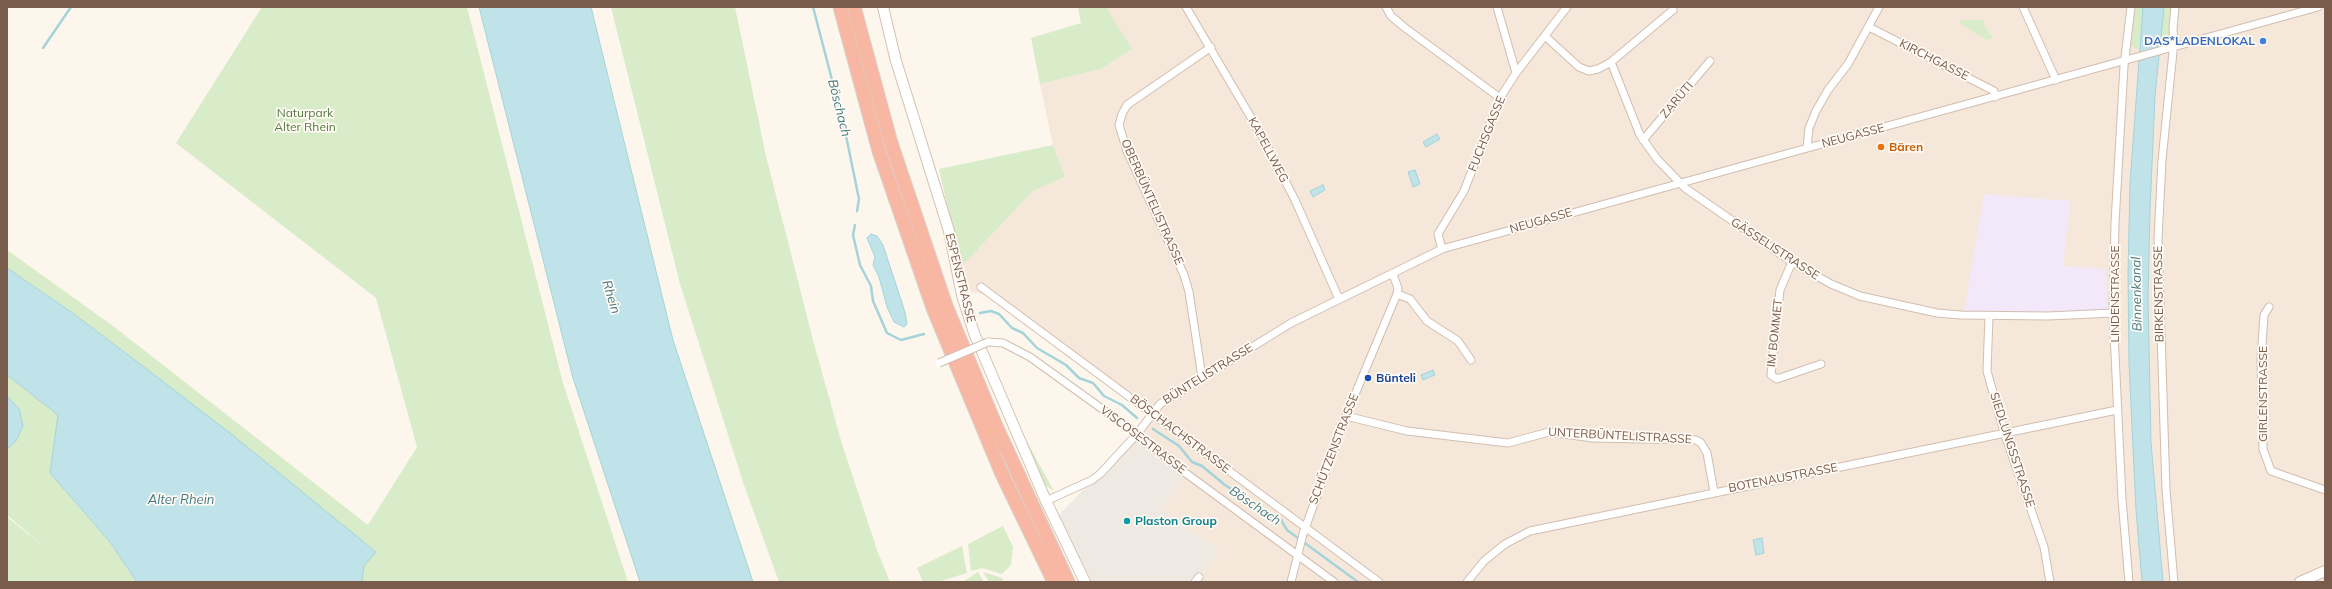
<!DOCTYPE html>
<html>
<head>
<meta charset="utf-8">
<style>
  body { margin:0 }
  #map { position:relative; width:2332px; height:589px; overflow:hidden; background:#fdf6ec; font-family:Mulish,sans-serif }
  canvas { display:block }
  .frame { position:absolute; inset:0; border:8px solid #7a5c4d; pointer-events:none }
</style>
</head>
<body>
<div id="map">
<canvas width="2332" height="589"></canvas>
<div class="frame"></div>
</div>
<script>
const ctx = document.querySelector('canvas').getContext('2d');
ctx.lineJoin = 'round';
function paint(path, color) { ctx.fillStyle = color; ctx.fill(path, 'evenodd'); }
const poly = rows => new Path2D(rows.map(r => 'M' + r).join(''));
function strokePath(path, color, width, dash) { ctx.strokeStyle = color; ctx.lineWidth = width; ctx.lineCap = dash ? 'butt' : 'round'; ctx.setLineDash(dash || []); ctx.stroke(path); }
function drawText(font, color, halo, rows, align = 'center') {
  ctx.font = font + ' Mulish,sans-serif'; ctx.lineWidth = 3.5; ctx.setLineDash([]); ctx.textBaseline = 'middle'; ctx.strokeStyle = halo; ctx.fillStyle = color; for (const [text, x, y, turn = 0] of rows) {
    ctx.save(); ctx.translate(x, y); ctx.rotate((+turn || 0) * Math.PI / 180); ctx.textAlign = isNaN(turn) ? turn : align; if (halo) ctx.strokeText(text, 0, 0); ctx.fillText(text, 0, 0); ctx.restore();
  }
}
paint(poly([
  [1106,7,2325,7,2325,582,1195,582,1219,551,1161,508,1137,434,1152,413,996,297,971,292,963,265,1033,191,1065,177,1053,145,1040,84,1101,69,1131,49]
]), '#f5e8da');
paint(poly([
  [1137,434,1187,474,1161,508,1219,551,1195,582,1092,582,1058,516]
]), '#efe9e4');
paint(poly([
  [1984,194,2070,201,2063,266,2106,269,2107,311,2038,314,1964,312]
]), '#f3e8fa');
paint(poly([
  [262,7,467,7,563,383,628,582,362,582,364,566,376,552,152,373,74,314,7,268,7,250,113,326,368,525,417,447,376,298,176,143],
  [611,7,735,7,766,156,813,340,842,444,877,550,890,582,779,582,744,485,680,284],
  [1078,7,1106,7,1132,49,1101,69,1040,84,1031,38,1081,23],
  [2135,7,2143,7,2139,48,2136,49,2130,44],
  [2164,7,2172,7,2169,37,2160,42],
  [1961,20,1983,20,1986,29,1993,37,1987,40,1959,23],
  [1053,145,1065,177,1033,191,963,265,948,210,939,169],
  [7,375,58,415,50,473,110,542,137,582,7,582,7,517,44,547,7,515,7,449,16,441,19,409,7,396],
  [1021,431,1054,491,1045,485],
  [1003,526,1013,547,1011,565,1002,574,982,568,971,571,968,544],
  [962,546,967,573,938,582,923,582,917,568],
  [978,572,984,582,963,582],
  [983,572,1002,578,1004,582,989,582]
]), '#d8ecc9');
const water = poly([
  [479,7,591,7,673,340,753,582,640,582,573,378,479,7],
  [2143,7,2164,7,2155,96,2150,210,2148,298,2151,442,2163,582,2142,582,2136,510,2129,364,2128,273,2130,183,2143,7],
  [1437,134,1440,139,1426,147,1423,142,1437,134],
  [1415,170,1420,184,1413,187,1408,172,1415,170],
  [1323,185,1325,190,1313,197,1310,191,1323,185],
  [871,234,877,236,883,245,905,312,907,324,904,327,894,322,887,307,879,277,873,265,875,257,867,238,871,234],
  [7,268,74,314,152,373,235,437,376,552,364,566,362,582,137,582,110,542,50,473,58,415,7,375,7,268],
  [1433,370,1435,375,1423,380,1421,375,1433,370],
  [7,396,19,409,23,426,16,441,7,449,7,396],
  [1762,538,1764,553,1756,555,1753,540,1762,538]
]);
paint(water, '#bfe3e8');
strokePath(water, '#a5d3da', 1);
strokePath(poly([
  [813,7,844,126,859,199,857,211],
  [43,48,71,7],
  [855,225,853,235,860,265,871,286,873,301,887,333,901,340,924,334],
  [980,313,991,311,999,314,1012,328,1023,333,1037,348,1066,365,1079,378,1093,383,1104,396,1122,405,1137,418],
  [1153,429,1179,446,1192,462,1202,466,1225,485,1257,505,1264,514,1281,520,1287,530,1358,582]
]), '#a5d3da', 2.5);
const street = poly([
  [1186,7,1263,138,1295,200,1339,299],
  [1386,7,1391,16,1404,27,1500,98],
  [1497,7,1516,73],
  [2023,7,2056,80],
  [1869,27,1994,91,1995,97],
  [1546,37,1579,67,1589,71,1598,69,1611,62,1640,135,1657,159,1685,188,1792,262,1831,284,1860,296,1937,313,1961,315,2048,316,2113,313],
  [1611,62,1673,10],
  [1643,140,1710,61],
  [1807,148,1809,128,1816,111,1828,90,1848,64,1879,7],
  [1442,249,1438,234,1464,191,1500,98,1516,73,1567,7],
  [1792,262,1780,290,1771,375,1777,379,1821,364],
  [981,287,1379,582],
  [1397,294,1410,299,1427,321,1458,341,1471,360],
  [2269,307,2264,315,2261,359,2263,449,2271,471,2325,490],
  [1989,316,1987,371,2005,435,2044,547,2050,582],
  [988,342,1003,343,1030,357,1137,434,1187,474,1334,582],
  [1202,377,1189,292,1184,275,1127,151,1119,125,1122,114,1127,105,1211,47],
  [1346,416,1407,431,1508,443,1549,432,1593,438,1696,440,1701,443,1707,453,1714,492],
  [1046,501,1092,480,1100,474,1137,434,1160,404,1291,323,1442,249,2318,7],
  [1195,582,1199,577],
  [1291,582,1303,534,1346,416,1397,294,1398,288,1393,275],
  [1467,582,1484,561,1505,544,1530,531,2117,410],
  [2129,582,2122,499,2113,313,2115,223,2124,66,2131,7],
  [2174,582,2166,490,2158,239,2162,160,2174,42,2173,29,2175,7]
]);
const secondary = poly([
  [883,7,896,61,949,231,962,295,974,333,1046,501,1085,582],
  [2300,582,2325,571]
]);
const highway = poly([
  [840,7,879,151,933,308,1002,474,1054,582],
  [854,7,891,143,946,306,995,424,1068,582]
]);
strokePath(street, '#d1beb0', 9);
strokePath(secondary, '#d6c0b0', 12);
strokePath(highway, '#dad1cd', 15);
strokePath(street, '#fff', 7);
strokePath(secondary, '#fff', 10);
strokePath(highway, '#f7b7a3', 13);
const streetBridge = poly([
  [939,363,988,342]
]);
strokePath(streetBridge, '#d1beb0', 9, []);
strokePath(streetBridge, '#fff', 7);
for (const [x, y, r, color] of [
  [2263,41,4,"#3f7fe0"],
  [1881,147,4,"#e8710a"],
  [1368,378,4,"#1a4fb4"],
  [1127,521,4,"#0f9aa8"]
]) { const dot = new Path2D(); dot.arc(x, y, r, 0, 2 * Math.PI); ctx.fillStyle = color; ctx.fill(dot); strokePath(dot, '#fffaf3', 1.5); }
drawText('bold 12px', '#366cbe', '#fffaf3', [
  ["DAS*LADENLOKAL",2255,41]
], 'right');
drawText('12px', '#7a5c4d', '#fffaf3', [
  ["KIRCHGASSE",1934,60,27],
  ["ZARÜTI",1677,100,-50],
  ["FUCHSGASSE",1487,134,-68],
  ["NEUGASSE",1853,136,-15],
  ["KAPELLWEG",1268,150,62],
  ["OBERBÜNTELISTRASSE",1152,202,66],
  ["NEUGASSE",1541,221,-16],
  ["GÄSSELISTRASSE",1775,249,33],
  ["ESPENSTRASSE",960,278,76],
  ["LINDENSTRASSE",2115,294,-90],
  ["BIRKENSTRASSE",2159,294,-91],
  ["IM BOMMET",1775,333,-84],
  ["BÜNTELISTRASSE",1208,374,-32],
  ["GIRLENSTRASSE",2263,394,-90],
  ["BÖSCHACHSTRASSE",1180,434,37],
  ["UNTERBÜNTELISTRASSE",1620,436,3],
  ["VISCOSESTRASSE",1143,440,37],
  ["SCHÜTZENSTRASSE",1334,449,-69],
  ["SIEDLUNGSSTRASSE",2012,450,72],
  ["BOTENAUSTRASSE",1783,478,-11]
]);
drawText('12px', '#537a41', '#fffaf3', [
  ["Naturpark",305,113],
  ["Alter Rhein",305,127]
]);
drawText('bold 12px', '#c56008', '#fffaf3', [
  ["Bären",1889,147]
], 'left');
drawText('bold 12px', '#164399', '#fffaf3', [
  ["Bünteli",1376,378]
], 'left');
drawText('bold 12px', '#0d838f', '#fffaf3', [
  ["Plaston Group",1135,521]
], 'left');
drawText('italic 13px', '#437c86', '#fffaf3', [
  ["Böschach",839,108,76],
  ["Binnenkanal",2137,294,-91],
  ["Rhein",611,297,73],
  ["Alter Rhein",181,500],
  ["Böschach",1255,506,34]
]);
</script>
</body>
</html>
